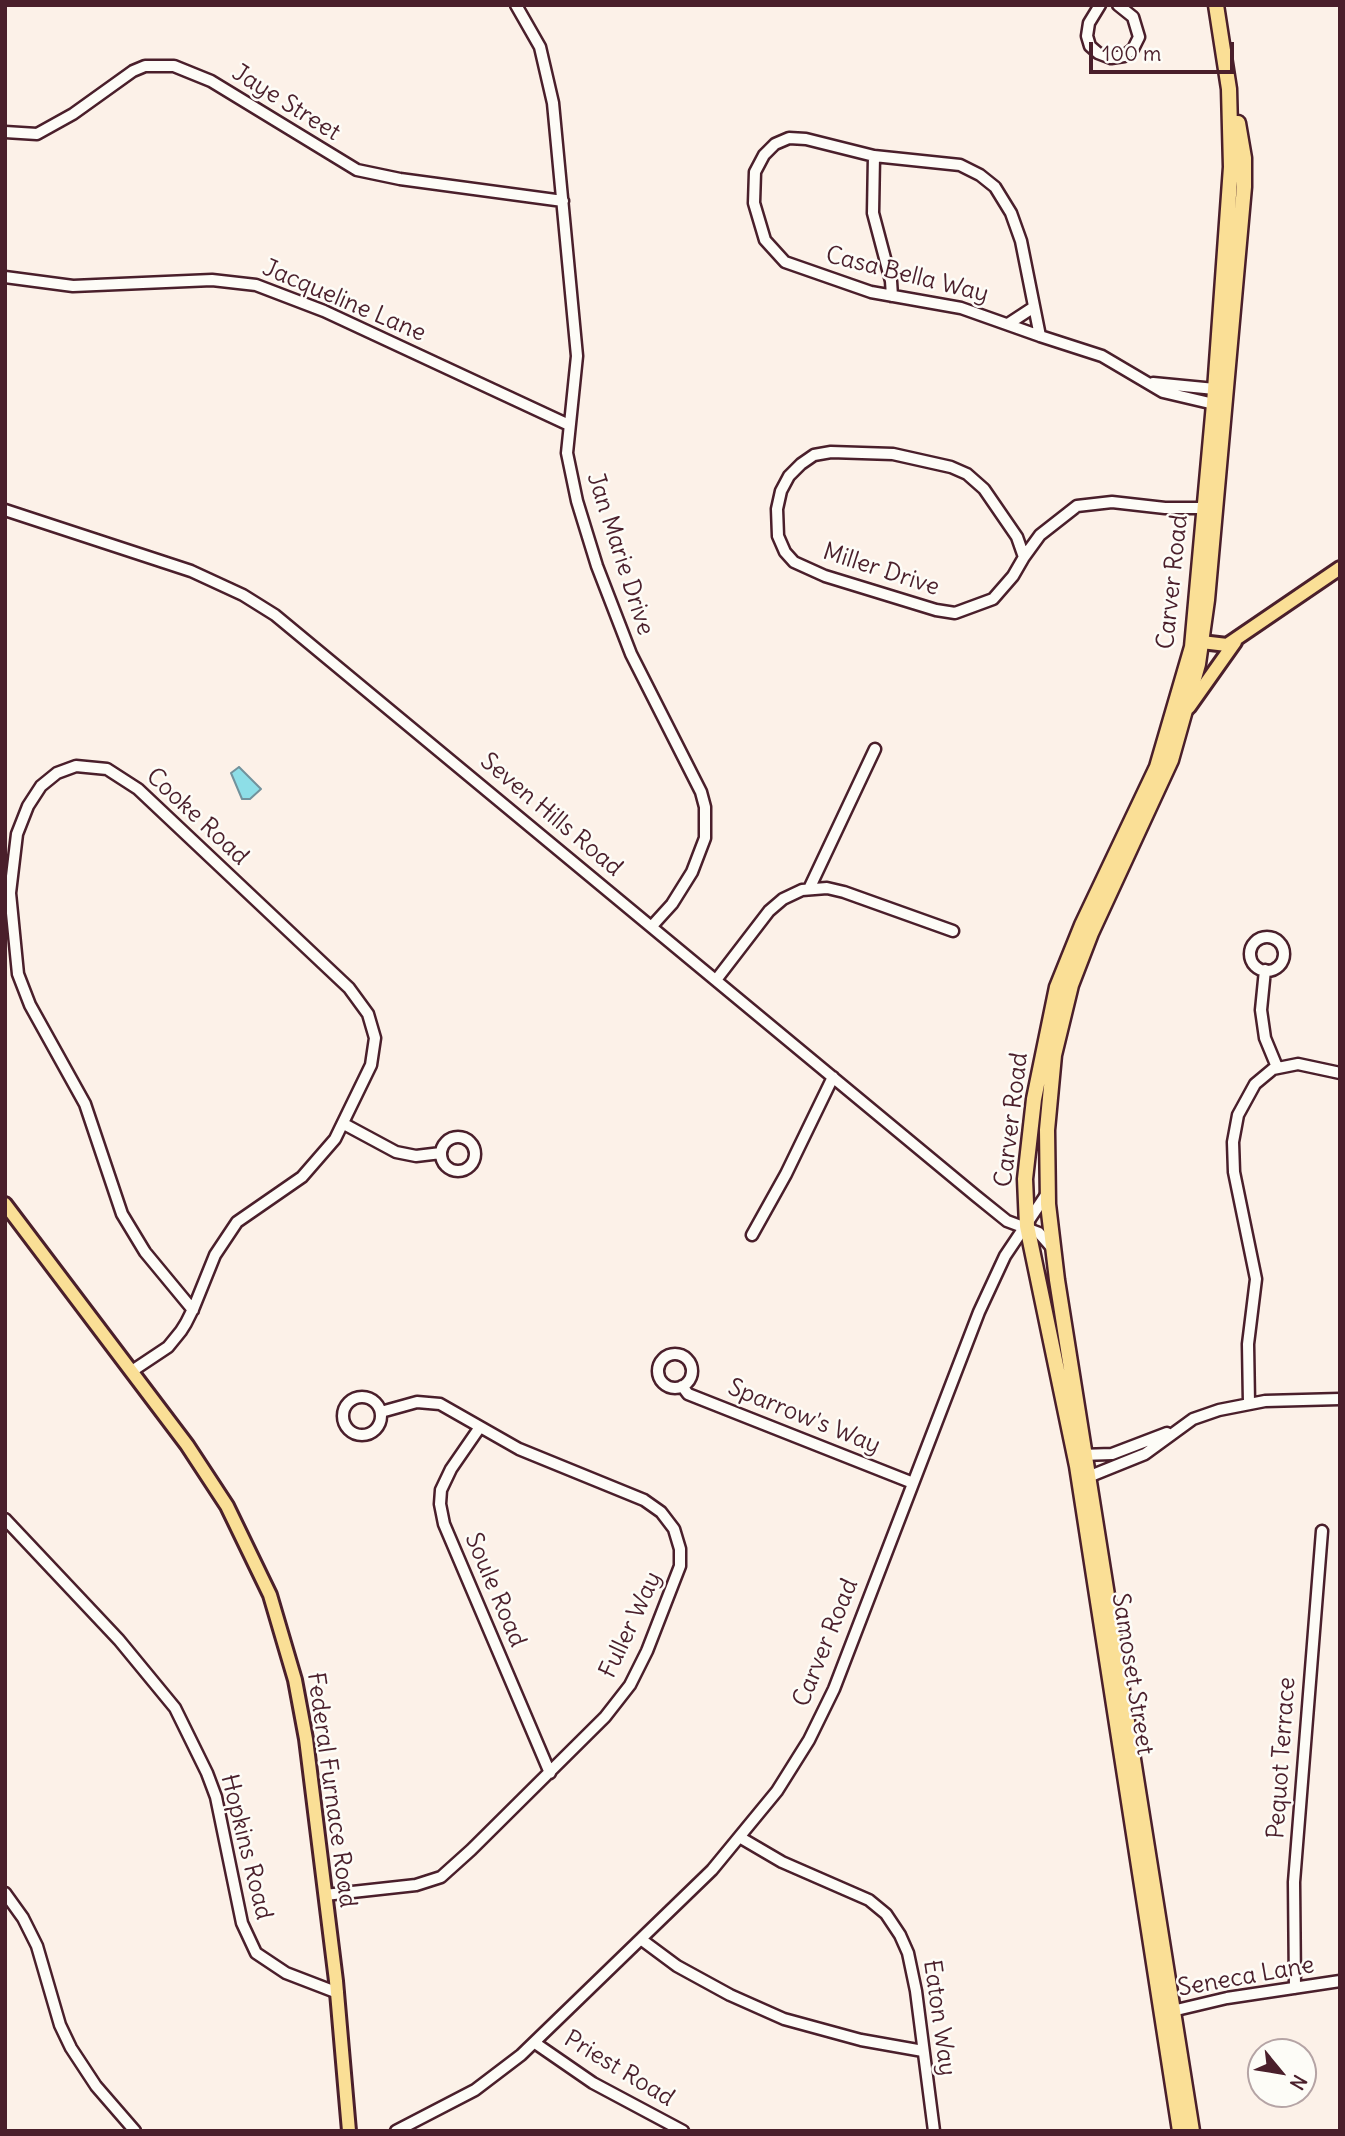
<!DOCTYPE html>
<html>
<head>
<meta charset="utf-8">
<style>
  body { margin:0 }
  #map { position:relative; width:1345px; height:2136px; overflow:hidden; background:#fcf1e8; font-family:Delius,sans-serif }
  canvas { display:block }
  .frame { position:absolute; inset:0; border:7px solid #4a1f2b; pointer-events:none }
  .north { position:absolute; left:1247px; top:2038px; width:70px; height:70px; box-sizing:border-box; background:#fdfcf7; border:2px solid #b5a4a5; border-radius:50%; rotate:120deg; font-size:19px; font-weight:700; line-height:28px; text-align:center; color:#4a1f2b }
  .north::after { content:''; display:block; margin:auto; width:24px; height:32px; background:#4a1f2b; clip-path:polygon(50% 0,100% 100%,50% 72%,0 100%) }
  .scale { position:absolute; left:1089px; top:42px; width:145px; height:32px; box-sizing:border-box; border:4px solid #4a1f2b; border-top:0; padding-left:9px; font-size:21px; line-height:24px; white-space:nowrap; color:#4a1f2b; -webkit-text-stroke:5px #fdfcf7; paint-order:stroke }
</style>
</head>
<body>
<div id="map">
<canvas width="1345" height="2136"></canvas>
<div class="frame"></div>
<div class="north">N</div>
<div class="scale">100 m</div>
</div>
<script>
const ctx = document.querySelector('canvas').getContext('2d');
ctx.lineJoin = 'round';
function paint(path, color) { ctx.fillStyle = color; ctx.fill(path, 'evenodd'); }
const poly = rows => new Path2D(rows.map(r => 'M' + r).join(''));
function strokePath(path, color, width, dash) { ctx.strokeStyle = color; ctx.lineWidth = width; ctx.lineCap = dash ? 'butt' : 'round'; ctx.setLineDash(dash || []); ctx.stroke(path); }
function drawText(font, color, halo, rows, align = 'center') {
  ctx.font = font + ' Delius,sans-serif'; ctx.lineWidth = 5; ctx.setLineDash([]); ctx.textBaseline = 'middle'; ctx.strokeStyle = halo; ctx.fillStyle = color; for (const [text, x, y, turn = 0] of rows) {
    ctx.save(); ctx.translate(x, y); ctx.rotate((+turn || 0) * Math.PI / 180); ctx.textAlign = isNaN(turn) ? turn : align; if (halo) ctx.strokeText(text, 0, 0); ctx.fillText(text, 0, 0); ctx.restore();
  }
}
const water = poly([
  [239,767,261,789,250,799,242,799,231,773,239,767]
]);
paint(water, '#8ddee7');
strokePath(water, '#72929c', 2);
const minor = poly([
  [516,5,540,47,553,103,577,356,567,453,577,501,597,566,631,654,701,792,705,807,705,838,692,872,672,904,652,926],
  [1100,5,1089,23,1087,36,1090,46,1098,53,1111,58,1124,56,1133,49,1139,37,1133,17,1118,5],
  [5,132,37,134,73,114,133,71,145,66,174,66,211,81,357,170,400,179,563,201],
  [874,156,873,213,891,281,892,296],
  [5,277,73,286,212,280,256,285,324,311,569,425],
  [1008,324,1034,307],
  [1040,336,1021,241,1011,213,995,187,980,175,960,165,874,156,806,139,789,138,775,144,764,155,755,172,754,203,765,240,785,262,871,292,961,308,1040,336,1102,356,1163,392,1214,404],
  [1153,383,1215,389],
  [5,510,191,571,243,595,275,615,976,1196,1007,1221,1039,1233,1053,1249],
  [1024,557,1013,576,993,599,955,613,936,610,825,576,794,562,785,552,778,536,777,509,781,491,789,476,801,464,814,455,831,452,893,454,951,467,967,474,984,489,1017,537,1024,557,1040,535,1077,506,1112,502,1165,508,1210,508],
  [809,889,875,749],
  '1250 954a17 17 0 1 1 34 0a17 17 0 1 1-34 0Z',
  [1265,970,1261,1010,1265,1038,1277,1067],
  [716,980,769,911,783,899,802,890,827,888,844,892,953,931],
  [344,1124,396,1152,416,1156,441,1153],
  '441 1154a17 17 0 1 1 34 0a17 17 0 1 1-34 0Z',
  [752,1235,786,1174,833,1077],
  '658 1371a17 17 0 1 1 34 0a17 17 0 1 1-34 0Z',
  [132,1371,168,1347,181,1331,186,1323,194,1307,215,1255,237,1222,302,1177,335,1139,371,1065,375,1038,368,1014,349,988,138,789,107,769,76,766,57,773,41,786,28,806,17,834,10,893,18,974,30,1005,85,1104,122,1214,145,1252,193,1310],
  [682,1386,688,1394,913,1483],
  '343 1416a19 19 0 1 1 38 0a19 19 0 1 1-38 0Z',
  [1249,1403,1248,1344,1256,1279,1234,1172,1233,1142,1238,1115,1255,1084,1273,1069,1298,1064,1340,1073],
  [480,1427,451,1469,441,1490,440,1504,444,1524,550,1773],
  [1081,1455,1112,1454,1167,1433],
  [1083,1479,1145,1454,1193,1419,1219,1410,1265,1401,1340,1399],
  [5,1519,119,1640,175,1708,207,1773,216,1797,242,1923,256,1953,286,1973,338,1993],
  [741,1838,782,1862,869,1900,886,1914,900,1935,908,1953,916,1991,934,2131],
  [5,1893,23,1918,37,1946,60,2025,71,2048,96,2086,135,2131],
  [325,1895,416,1885,441,1877,471,1850,605,1717,630,1685,647,1651,680,1566,680,1549,674,1529,661,1512,644,1500,519,1449,440,1404,417,1402,381,1412],
  [642,1940,677,1966,730,1995,784,2019,861,2040,923,2051],
  [1295,1988,1294,1882,1322,1531],
  [1168,2012,1227,1998,1340,1981],
  [535,2043,593,2083,683,2131],
  [396,2131,475,2090,521,2055,712,1870,777,1791,809,1740,834,1689,979,1312,1005,1256,1048,1192]
]);
const major = poly([
  [1193,641,1227,645,1340,568],
  [1189,707,1235,642],
  [5,1204,187,1445,227,1506,270,1595,295,1680,306,1739,336,1981,349,2131]
]);
const highway = poly([
  [1180,2131,1077,1466,1027,1226,1025,1179,1034,1099,1057,987,1082,925,1157,767,1192,647,1214,404,1231,167,1229,89,1216,5],
  [1192,2131,1057,1280,1048,1204,1047,1130,1054,1055,1071,985,1091,933,1171,760,1198,664,1207,600,1244,187,1244,158,1238,123]
]);
strokePath(minor, '#4a1f2b', 15);
strokePath(major, '#4a1f2b', 18);
strokePath(highway, '#4a1f2b', 19);
strokePath(minor, '#fdfcf7', 10);
strokePath(major, '#fadf96', 12);
strokePath(highway, '#fadf96', 14);
drawText('24px', '#4a1f2b', '#fdfcf7', [
  ["Jaye Street",286,103,32],
  ["Casa Bella Way",907,275,14],
  ["Jacqueline Lane",344,301,23],
  ["Jan Marie Drive",620,554,72],
  ["Miller Drive",881,570,18],
  ["Carver Road",1173,582,-84],
  ["Seven Hills Road",551,815,40],
  ["Cooke Road",197,817,43],
  ["Carver Road",1012,1120,-83],
  ["Sparrow's Way",804,1417,22],
  ["Soule Road",495,1590,67],
  ["Fuller Way",631,1625,-65],
  ["Carver Road",826,1643,-68],
  ["Samoset Street",1132,1674,81],
  ["Pequot Terrace",1282,1758,-86],
  ["Federal Furnace Road",331,1790,82],
  ["Hopkins Road",246,1847,76],
  ["Seneca Lane",1246,1977,-10],
  ["Eaton Way",939,2018,82],
  ["Priest Road",619,2069,31]
]);
</script>
</body>
</html>
